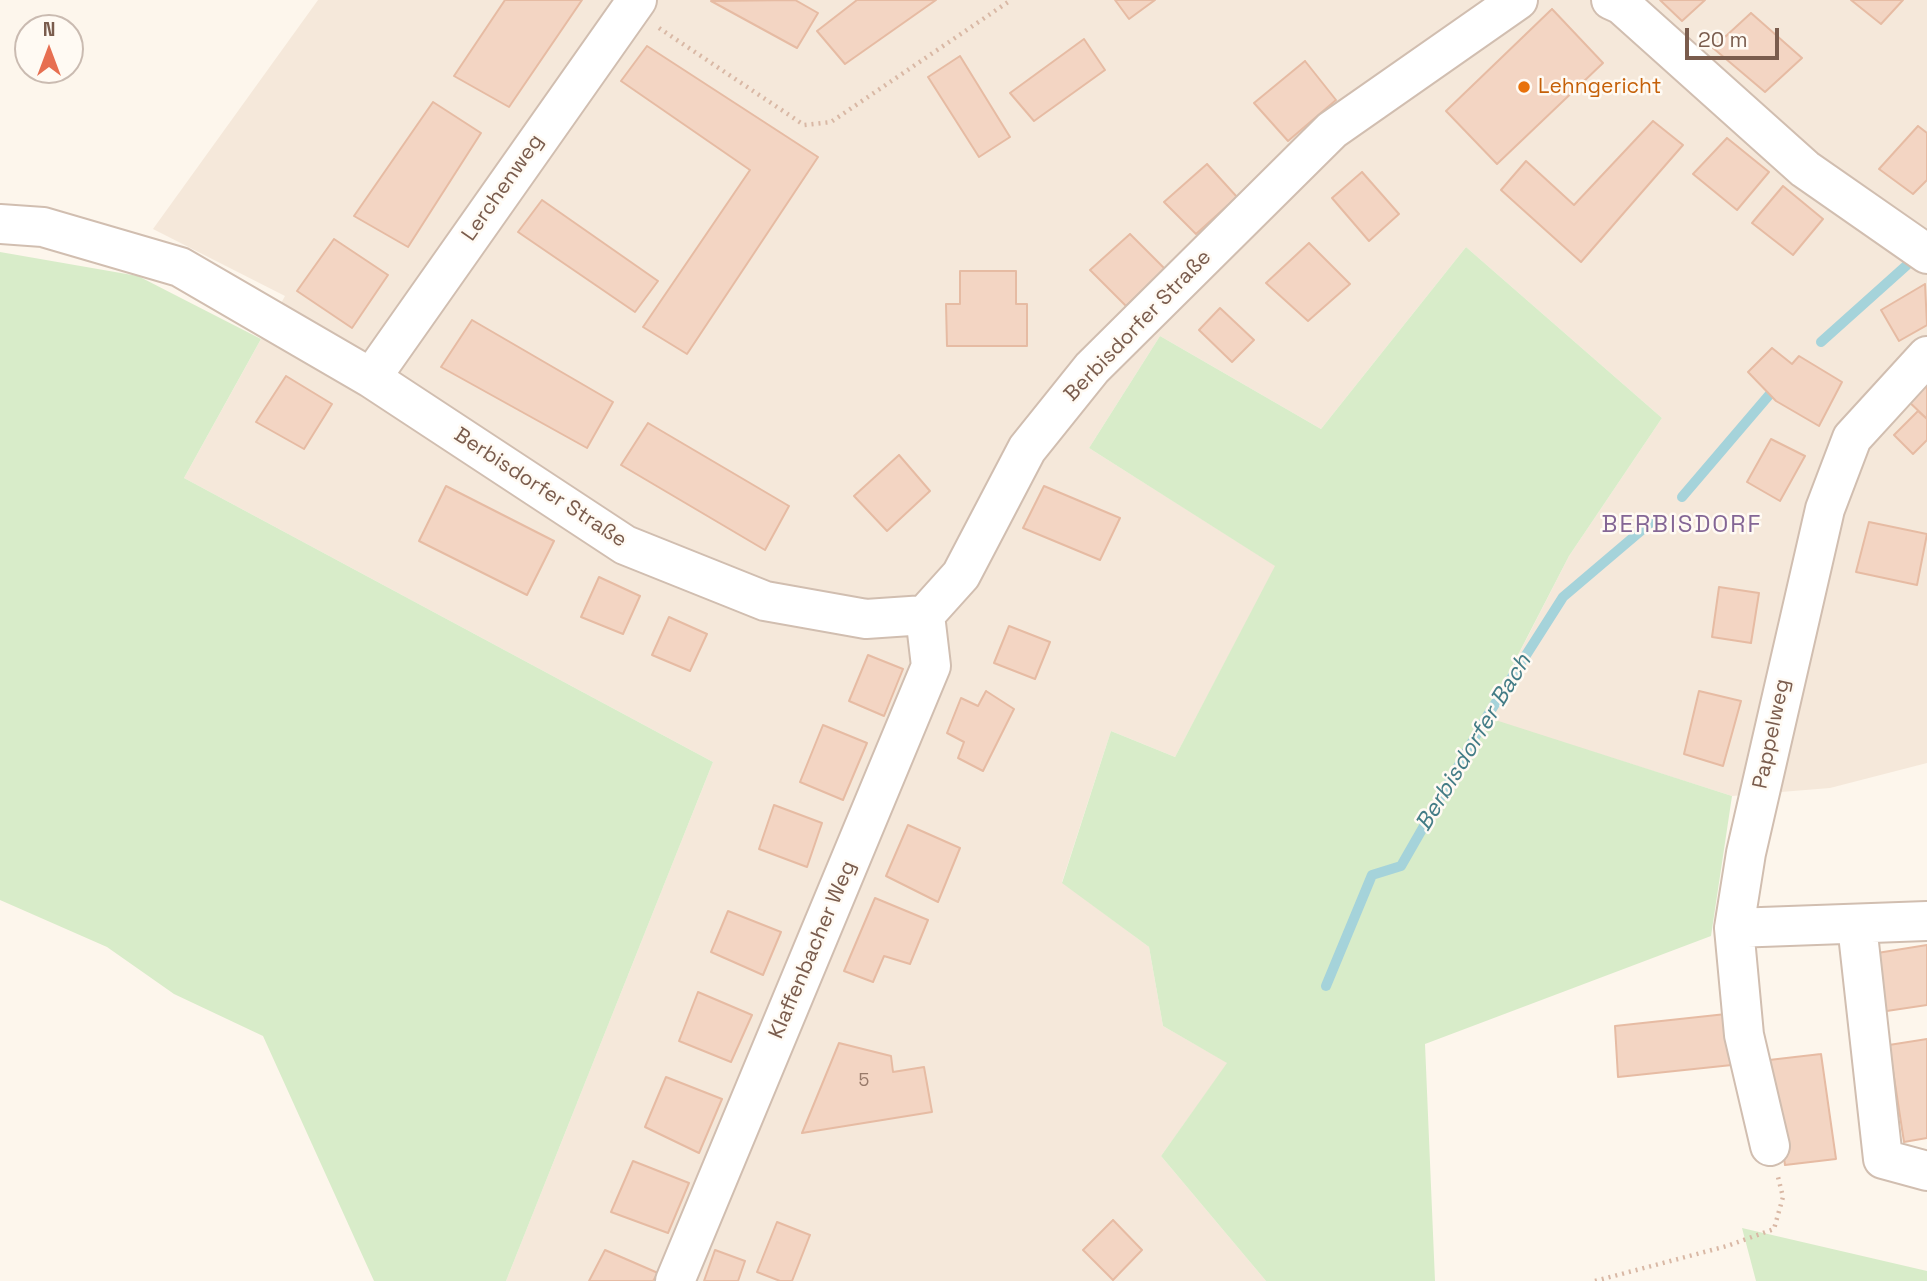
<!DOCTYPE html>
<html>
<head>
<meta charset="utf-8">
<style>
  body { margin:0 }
  #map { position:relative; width:1927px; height:1281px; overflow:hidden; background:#fdf6ec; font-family:"Space Grotesk",sans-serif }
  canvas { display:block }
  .north { position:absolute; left:14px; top:14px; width:70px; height:70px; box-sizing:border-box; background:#fffaf3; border:2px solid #cabbb1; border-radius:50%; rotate:0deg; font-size:19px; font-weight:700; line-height:28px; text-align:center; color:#7a5c4d }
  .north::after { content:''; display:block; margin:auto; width:24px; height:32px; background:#e76f51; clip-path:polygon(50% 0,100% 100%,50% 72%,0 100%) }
  .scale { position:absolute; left:1685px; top:28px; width:94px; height:32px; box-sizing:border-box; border:4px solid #7a5c4d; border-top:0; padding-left:9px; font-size:21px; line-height:24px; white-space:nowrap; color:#7a5c4d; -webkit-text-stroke:5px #fffaf3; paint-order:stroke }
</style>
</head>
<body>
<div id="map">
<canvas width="1927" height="1281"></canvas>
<div class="north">N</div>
<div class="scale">20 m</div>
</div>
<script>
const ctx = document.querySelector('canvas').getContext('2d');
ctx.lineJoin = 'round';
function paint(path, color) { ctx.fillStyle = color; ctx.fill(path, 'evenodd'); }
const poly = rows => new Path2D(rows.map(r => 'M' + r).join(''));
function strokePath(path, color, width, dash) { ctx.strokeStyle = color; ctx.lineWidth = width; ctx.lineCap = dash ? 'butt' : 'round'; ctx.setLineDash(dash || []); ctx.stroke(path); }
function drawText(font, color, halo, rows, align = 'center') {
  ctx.font = font + ' "Space Grotesk",sans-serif'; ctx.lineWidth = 5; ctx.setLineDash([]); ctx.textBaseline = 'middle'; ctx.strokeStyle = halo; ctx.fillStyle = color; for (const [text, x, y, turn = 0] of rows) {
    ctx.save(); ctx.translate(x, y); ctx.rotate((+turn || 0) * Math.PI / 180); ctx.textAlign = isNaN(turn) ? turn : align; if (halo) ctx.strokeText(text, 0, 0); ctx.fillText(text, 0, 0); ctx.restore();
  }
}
paint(poly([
  [318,0,1927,0,1927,763,1830,788,1732,796,1486,718,1569,556,1662,418,1466,247,1321,429,1160,336,1089,448,1276,566,1175,757,1111,731,1062,882,1149,947,1163,1026,1228,1063,1161,1156,1266,1281,506,1281,713,762,184,478,285,296,153,229]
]), '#f5e8da');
paint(poly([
  [1466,247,1662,418,1569,556,1486,717,1732,796,1711,936,1425,1044,1435,1281,1266,1281,1161,1156,1227,1063,1163,1026,1149,947,1062,883,1111,731,1175,757,1275,566,1089,448,1160,336,1321,429],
  [0,252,138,276,261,339,184,478,713,762,506,1281,374,1281,263,1036,174,994,107,947,0,900],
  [1742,1228,1927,1271,1927,1281,1756,1281]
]), '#d8ecc9');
strokePath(poly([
  [1821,342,1907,265],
  [1682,497,1770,394],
  [1326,986,1372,875,1401,866,1486,718,1563,597,1656,518]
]), '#a5d3da', 10);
const building = poly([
  [505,0,582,0,509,107,454,76,505,0],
  [795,0,818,13,797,48,711,1,795,0],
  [857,0,936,0,845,64,817,31,857,0],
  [1115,0,1155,0,1129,19,1115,0],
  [1660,0,1705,0,1682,21,1660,0],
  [1851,0,1903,0,1881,24,1851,0],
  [1552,9,1603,63,1497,164,1446,111,1552,9],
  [1751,13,1802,58,1765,92,1713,48,1751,13],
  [1084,39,1105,70,1034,121,1010,93,1084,39],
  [647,46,818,157,687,354,643,327,750,170,621,81,647,46],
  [960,56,1010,137,979,157,928,77,960,56],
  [1305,61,1336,100,1288,141,1254,103,1305,61],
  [433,102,481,133,408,247,354,216,433,102],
  [1653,121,1683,145,1581,262,1501,190,1526,161,1574,205,1653,121],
  [1918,126,1927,133,1927,180,1913,194,1879,169,1918,126],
  [1727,138,1769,172,1737,210,1693,174,1727,138],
  [1207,164,1237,197,1196,234,1164,202,1207,164],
  [1362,172,1399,214,1369,241,1332,198,1362,172],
  [1783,186,1823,219,1793,255,1752,223,1783,186],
  [542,200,658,281,635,312,518,232,542,200],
  [1130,234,1165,269,1126,306,1090,270,1130,234],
  [334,239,388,275,352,328,297,291,334,239],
  [1309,243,1350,284,1308,321,1266,283,1309,243],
  [960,271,1016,271,1016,304,1027,304,1027,346,947,346,946,304,960,304,960,271],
  [1925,284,1927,325,1899,341,1881,310,1925,284],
  [1220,308,1254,340,1232,362,1199,330,1220,308],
  [472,320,613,402,587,448,441,367,472,320],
  [1772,348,1792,364,1799,356,1842,382,1819,426,1776,401,1748,372,1772,348],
  [286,376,332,404,304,449,256,422,286,376],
  [1927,378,1927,419,1906,399,1927,378],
  [1918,411,1927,419,1927,440,1913,454,1894,435,1918,411],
  [648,423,789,506,765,550,621,465,648,423],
  [1771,439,1805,456,1780,501,1747,482,1771,439],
  [899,455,930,491,887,531,854,496,899,455],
  [446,486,554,541,527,595,419,541,446,486],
  [1044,486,1120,518,1100,560,1023,528,1044,486],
  [1869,522,1927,534,1917,585,1856,572,1869,522],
  [599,577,640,596,623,634,581,617,599,577],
  [1719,587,1759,593,1751,643,1712,637,1719,587],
  [669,617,707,634,690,671,652,655,669,617],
  [1009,626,1050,642,1035,679,994,663,1009,626],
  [868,655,903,669,884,716,849,701,868,655],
  [986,691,1014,709,983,771,958,758,964,742,947,733,961,698,978,706,986,691],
  [1699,691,1741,701,1723,766,1684,754,1699,691],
  [823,725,867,743,843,800,800,782,823,725],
  [774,805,822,823,807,867,759,849,774,805],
  [908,825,960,848,938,902,886,876,908,825],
  [875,898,928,920,910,964,884,956,873,982,844,971,875,898],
  [728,911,781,932,763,975,711,952,728,911],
  [1927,945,1927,1005,1880,1012,1871,954,1927,945],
  [698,992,752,1015,731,1062,679,1041,698,992],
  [1726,1014,1732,1065,1618,1077,1615,1026,1726,1014],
  [1927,1039,1927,1138,1904,1142,1889,1045,1927,1039],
  [839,1043,891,1056,893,1072,924,1067,932,1112,802,1133,839,1043],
  [1821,1054,1836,1159,1785,1165,1769,1060,1821,1054],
  [666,1077,722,1099,699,1153,645,1127,666,1077],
  [633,1161,689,1183,668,1233,611,1212,633,1161],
  [1113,1220,1142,1250,1113,1280,1083,1250,1113,1220],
  [777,1222,810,1235,792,1281,780,1281,757,1272,777,1222],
  [605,1250,658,1273,653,1281,589,1281,605,1250],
  [715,1250,745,1261,738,1281,704,1281,715,1250]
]);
paint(building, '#f3d5c3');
strokePath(building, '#e6bba3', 2);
const minor = poly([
  [1611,0,1622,5,1805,169,1927,254],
  [0,224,43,227,180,267,371,378,625,545,765,601,866,619,925,615,961,575,1027,449,1092,368,1332,130,1518,0],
  [371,378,637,0],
  [1857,925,1883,1159,1927,1171],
  [1734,928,1927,921],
  [1770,1146,1744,1035,1734,928,1746,853,1825,509,1852,438,1927,356],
  [675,1281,931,666,925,615]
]);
strokePath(minor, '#d1beb0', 42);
strokePath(poly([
  [659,28,804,125,831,122,1011,0],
  [1595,1281,1727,1246,1774,1229,1783,1197,1778,1177]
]), '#d9b8a5', 4.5, [2, 5]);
strokePath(minor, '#fff', 38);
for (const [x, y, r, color] of [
  [1524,87,7,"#e8710a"]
]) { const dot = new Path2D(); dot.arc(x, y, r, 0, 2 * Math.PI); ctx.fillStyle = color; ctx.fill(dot); strokePath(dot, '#fffaf3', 2.5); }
drawText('18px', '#987a6a', null, [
  ["5",864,1081]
]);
drawText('21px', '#c56008', '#fffaf3', [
  ["Lehngericht",1538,87]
], 'left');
drawText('21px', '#7a5c4d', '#fffaf3', [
  ["Lerchenweg",503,188,-55],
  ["Berbisdorfer Straße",1138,326,-46],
  ["Berbisdorfer Straße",540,488,33],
  ["Pappelweg",1772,734,-78],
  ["Klaffenbacher Weg",813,950,-67]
]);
drawText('italic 23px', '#437c86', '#fffaf3', [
  ["Berbisdorfer Bach",1474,743,-59]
]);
ctx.letterSpacing = '2px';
drawText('24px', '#846695', '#fffaf3', [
  ["BERBISDORF",1682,525]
]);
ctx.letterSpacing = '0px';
</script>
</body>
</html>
